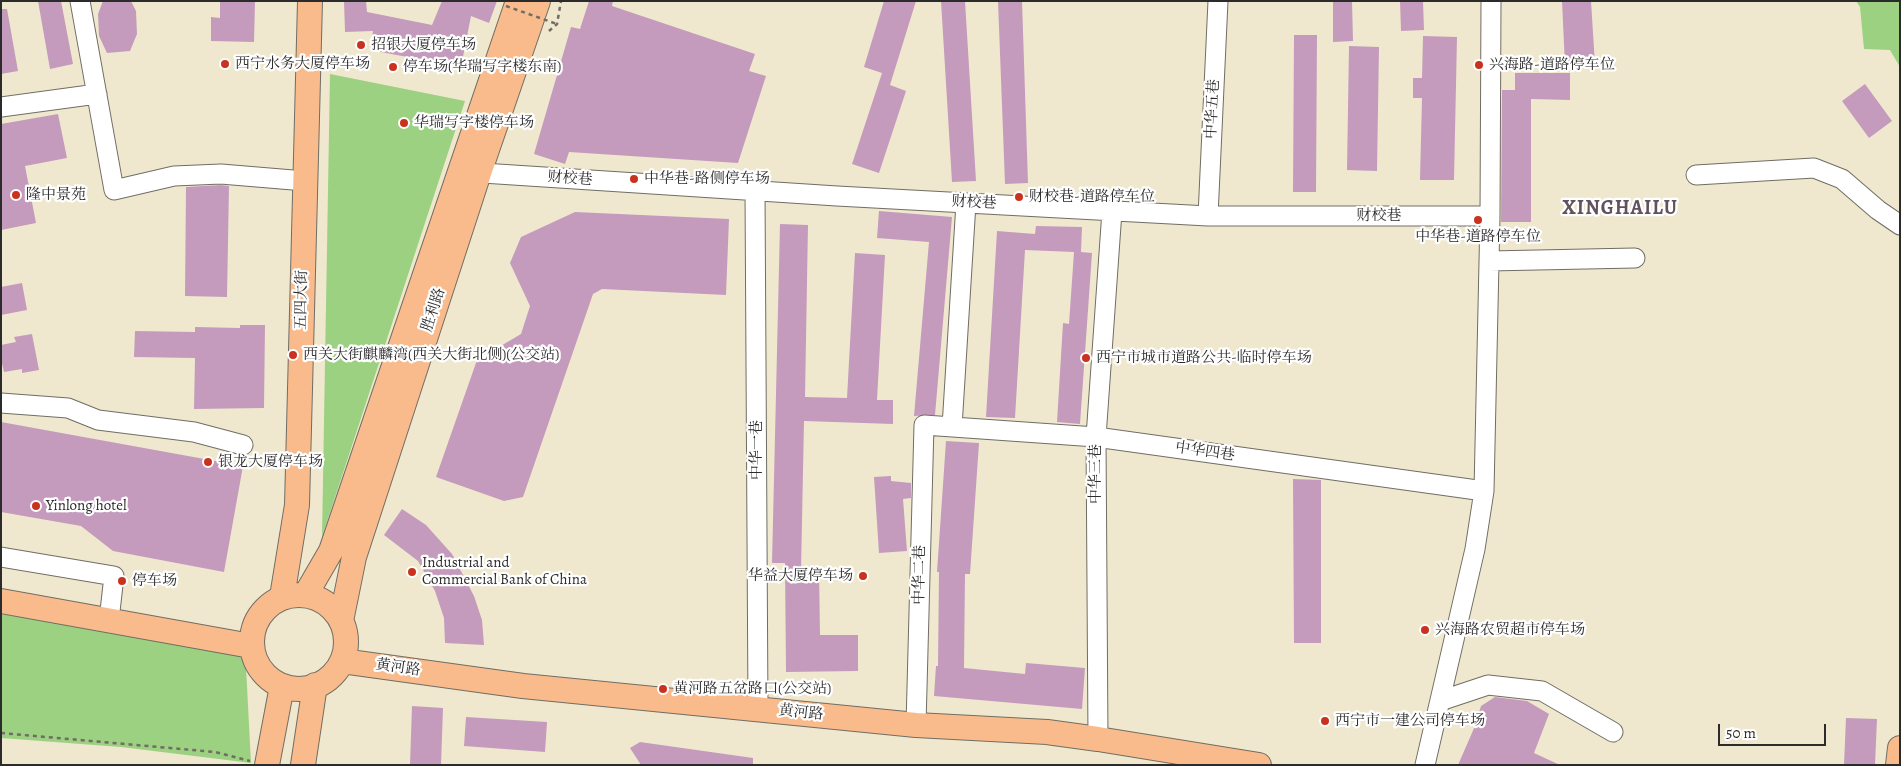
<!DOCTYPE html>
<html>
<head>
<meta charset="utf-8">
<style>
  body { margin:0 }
  #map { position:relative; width:1901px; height:766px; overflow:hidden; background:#efe8ce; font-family:Alegreya,serif }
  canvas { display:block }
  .frame { position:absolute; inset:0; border:2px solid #2b2b2b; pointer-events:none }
  .scale { position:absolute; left:1718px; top:724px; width:108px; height:22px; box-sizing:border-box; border:2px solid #2b2b2b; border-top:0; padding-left:6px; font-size:15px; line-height:18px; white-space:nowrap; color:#2b2b2b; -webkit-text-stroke:4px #fff; paint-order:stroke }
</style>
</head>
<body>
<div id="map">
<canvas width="1901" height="766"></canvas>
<div class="frame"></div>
<div class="scale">50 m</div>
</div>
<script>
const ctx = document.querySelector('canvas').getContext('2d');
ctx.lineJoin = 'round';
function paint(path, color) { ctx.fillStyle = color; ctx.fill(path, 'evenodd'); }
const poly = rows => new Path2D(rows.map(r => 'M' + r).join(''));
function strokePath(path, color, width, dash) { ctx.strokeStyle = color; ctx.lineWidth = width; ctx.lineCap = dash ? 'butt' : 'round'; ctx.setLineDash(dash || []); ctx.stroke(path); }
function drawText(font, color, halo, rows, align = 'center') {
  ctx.font = font + ' Alegreya,"Noto Serif SC",serif'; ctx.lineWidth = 4.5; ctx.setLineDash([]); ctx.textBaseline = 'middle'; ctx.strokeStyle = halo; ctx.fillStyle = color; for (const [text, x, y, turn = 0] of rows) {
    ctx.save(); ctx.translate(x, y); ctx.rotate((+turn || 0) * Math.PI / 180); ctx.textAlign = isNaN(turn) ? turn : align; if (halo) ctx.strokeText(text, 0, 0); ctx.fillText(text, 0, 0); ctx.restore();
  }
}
paint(poly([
  [1856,1,1900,1,1900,67,1890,50,1864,49,1860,7],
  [330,74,465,101,322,537],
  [1,614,238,649,246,667,251,763,121,747,1,738]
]), '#9cd182');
paint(poly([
  [38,1,61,1,73,64,50,69],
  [103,1,131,1,136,11,137,34,130,51,107,53,99,36,98,14],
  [220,1,255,1,254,42,211,41,211,17,220,18],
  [344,1,366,1,367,12,432,25,442,1,497,1,489,23,471,16,461,67,370,50,373,31,345,32],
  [589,1,613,1,612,6,755,54,749,71,766,76,738,163,569,152,565,164,534,154,571,27,580,29],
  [884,1,916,1,890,85,906,91,879,173,852,164,882,73,864,67],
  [941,1,965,1,976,181,952,182],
  [998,1,1022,1,1028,183,1005,184],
  [1333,1,1352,1,1353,41,1333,42],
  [1400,1,1423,1,1424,30,1401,31],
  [1562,1,1591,1,1595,65,1565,66],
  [1,9,7,9,18,71,1,74],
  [1294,35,1317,35,1316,192,1293,192],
  [1423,36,1457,37,1454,180,1420,180,1422,98,1413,98,1413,78,1422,78],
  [1349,46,1379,47,1377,171,1347,170],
  [1515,73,1570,73,1570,100,1531,99,1531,222,1501,222,1502,90,1515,90],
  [1865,84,1892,121,1869,138,1842,101],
  [58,114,67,158,25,166,36,223,1,230,1,124],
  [221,185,229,186,227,297,185,296,186,187],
  [879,211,952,217,935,415,914,416,929,242,877,238],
  [575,212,729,219,726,295,602,289,593,294,523,497,504,501,436,477,477,360,521,334,530,306,510,263,521,237],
  [780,224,808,225,805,397,847,398,855,253,885,255,877,400,893,400,893,424,804,421,801,571,819,570,820,635,858,635,858,671,786,672,785,563,772,563],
  [1036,226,1082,227,1081,252,1092,253,1080,424,1057,422,1063,323,1069,324,1074,252,1025,250,1015,418,986,417,997,231,1035,234],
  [22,283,27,310,1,315,1,287],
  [240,325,265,325,264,408,194,409,195,358,134,357,135,331,195,332,195,327,240,328],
  [32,334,39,370,22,373,22,369,4,372,1,359,1,345,16,342,14,337],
  [1,422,243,466,224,572,113,551,81,526,1,512],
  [946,441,979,443,970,574,965,574,964,668,1025,674,1026,663,1085,668,1082,709,934,696,936,666,938,666,939,572,937,572],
  [891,476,891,481,911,483,911,498,903,499,907,551,879,553,874,477],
  [1293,479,1321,480,1321,643,1294,643],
  [402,509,426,525,452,554,474,596,482,620,484,645,445,643,444,618,435,591,418,561,384,535],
  [1495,697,1527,701,1549,714,1534,753,1560,765,1458,765,1475,726,1481,706],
  [412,706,443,708,441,765,410,765],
  [466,717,547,722,545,752,464,746],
  [1846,718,1877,719,1875,765,1844,765],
  [640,742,753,758,753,765,641,765,630,748]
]), '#c49bbc');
const minor = poly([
  [80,1,114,190,174,176,221,174,305,181],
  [1,107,97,94],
  [467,172,837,196,1208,216,1490,216],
  [1696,175,1814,168,1842,179,1878,210,1900,225],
  [755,190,758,709],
  [1208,216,1218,1],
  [1489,261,1635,258],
  [1,403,68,408,98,420,194,432,243,445],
  [952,427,966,203],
  [1,557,114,576,109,620],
  [1440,701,1488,685,1542,691,1613,732],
  [916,725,924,425,1096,437,1484,491],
  [1098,739,1096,437,1112,211],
  [1425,765,1475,549,1484,491,1490,216,1491,1]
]);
const major = poly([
  [306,594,331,551,518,1],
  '252 642a47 47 0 1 1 94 0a47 47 0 1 1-94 0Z',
  [282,597,297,505,310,1],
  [1,601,251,646],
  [341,621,354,557,479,173,538,1],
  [342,661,523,686,916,725,1047,732,1098,739,1259,765],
  [267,765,282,686],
  [303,765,315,685],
  [1898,765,1900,748]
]);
strokePath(minor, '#706d64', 21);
strokePath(major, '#706d64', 26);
strokePath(poly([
  [549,31,557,24,561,1],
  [1,733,215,752,250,761]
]), '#706d64', 2.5, [4, 4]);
strokePath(minor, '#fff', 19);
strokePath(major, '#fabb8c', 24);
strokePath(poly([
  [506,6,557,24]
]), '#706d64', 2.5, [4, 4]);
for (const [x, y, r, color] of [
  [361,45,5,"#c8321e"],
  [225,64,5,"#c8321e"],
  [1479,65,5,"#c8321e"],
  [393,67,5,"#c8321e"],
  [404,123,5,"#c8321e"],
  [634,179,5,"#c8321e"],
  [16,195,5,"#c8321e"],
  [1019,197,5,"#c8321e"],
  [1478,220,5,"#c8321e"],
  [293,355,5,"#c8321e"],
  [1086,358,5,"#c8321e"],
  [208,462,5,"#c8321e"],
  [36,506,5,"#c8321e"],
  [412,572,5,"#c8321e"],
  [863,576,5,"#c8321e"],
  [122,581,5,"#c8321e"],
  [1425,630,5,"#c8321e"],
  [663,689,5,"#c8321e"],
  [1325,721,5,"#c8321e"]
]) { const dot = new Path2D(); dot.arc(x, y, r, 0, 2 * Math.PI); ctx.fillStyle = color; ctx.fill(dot); strokePath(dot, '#fff', 2); }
drawText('15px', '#2b2b2b', '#fff', [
  ["招银大厦停车场",371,45],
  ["西宁水务大厦停车场",235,64],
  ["兴海路-道路停车位",1489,65],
  ["停车场(华瑞写字楼东南)",403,67],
  ["华瑞写字楼停车场",414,123],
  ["中华巷-路侧停车场",644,179],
  ["隆中景苑",26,195],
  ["财校巷-道路停车位",1029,197],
  ["中华巷-道路停车位",1478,237,"center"],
  ["西关大街麒麟湾(西关大街北侧)(公交站)",303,355],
  ["西宁市城市道路公共-临时停车场",1096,358],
  ["银龙大厦停车场",218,462],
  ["Yinlong hotel",46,506],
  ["Industrial and",422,563],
  ["Commercial Bank of China",422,580],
  ["华益大厦停车场",853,576,"right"],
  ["停车场",132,581],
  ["兴海路农贸超市停车场",1435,630],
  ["黄河路五岔路口(公交站)",673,689],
  ["西宁市一建公司停车场",1335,721]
], 'left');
drawText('15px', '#2b2b2b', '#fff', [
  ["中华五巷",1213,109,-87],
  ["财校巷",570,179,4],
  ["财校巷",974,203,3],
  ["财校巷",1379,216],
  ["五四大街",302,300,-89],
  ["胜利路",434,310,-72],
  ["中华一巷",757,450,-90],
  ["中华四巷",1205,452,8],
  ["中华三巷",1096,474,-90],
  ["中华二巷",920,575,-89],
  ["黄河路",398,668,8],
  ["黄河路",801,713,6]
]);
ctx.letterSpacing = '1px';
drawText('bold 20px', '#61525e', '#fff', [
  ["XINGHAILU",1620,209]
]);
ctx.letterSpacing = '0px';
</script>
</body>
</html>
